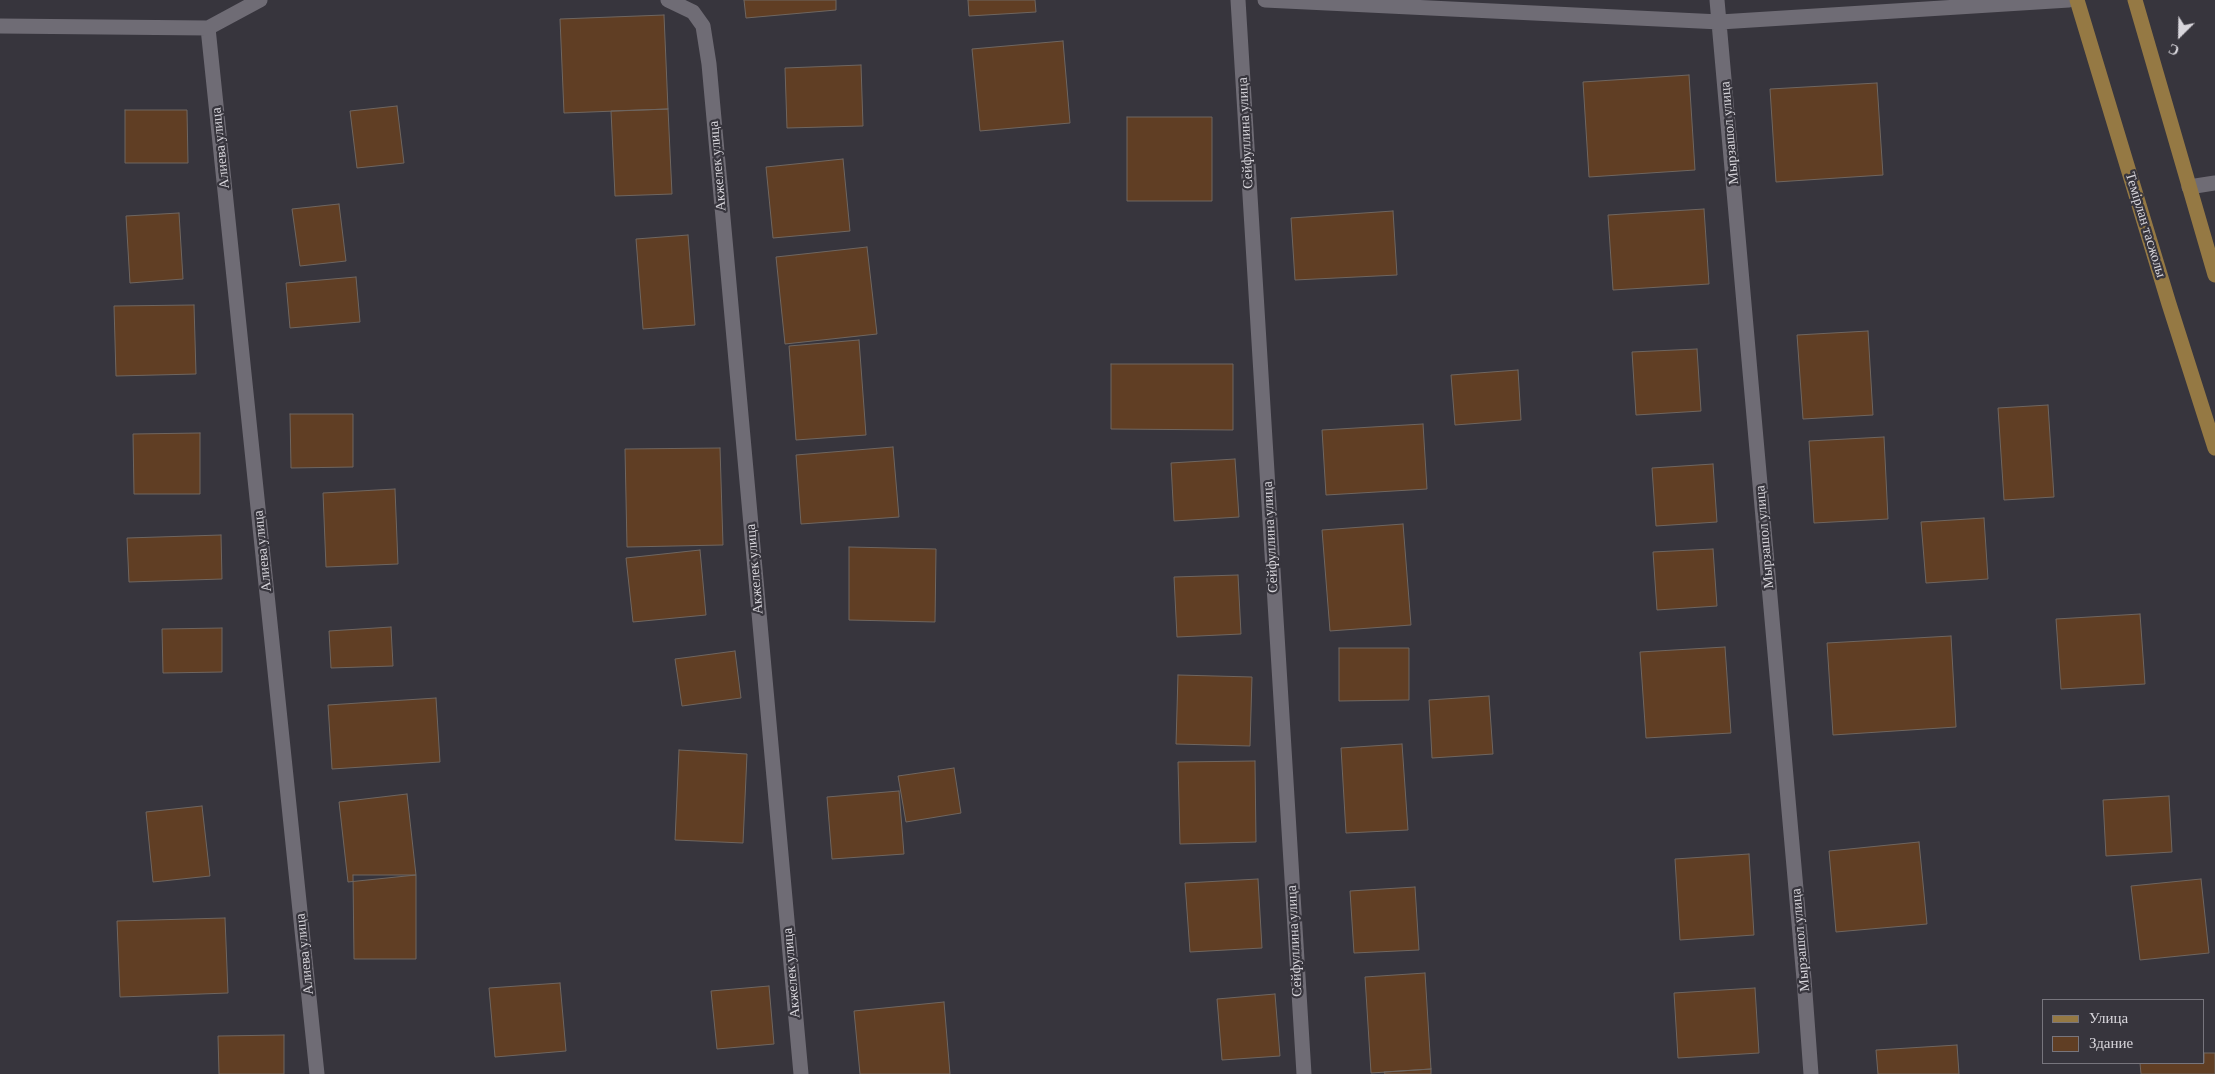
<!DOCTYPE html>
<html>
<head>
<meta charset="utf-8">
<style>
  body { margin:0 }
  #map { position:relative; width:2215px; height:1074px; overflow:hidden; background:#37353d; font-family:"Times New Roman",serif }
  canvas { display:block }
  .legend { position:absolute; left:2042px; top:999px; width:162px; height:65px; box-sizing:border-box; background:#37353d; border:1px solid #77757d; margin:0; padding:6px 9px; list-style:none; font-size:15px; color:#d8d6dc }
  .legend li { display:flex; align-items:center; gap:10px; height:25px }
  .legend b { width:25px; border:1px solid #77757d }
  .north { position:absolute; left:2155px; top:10px; width:50px; height:50px; -webkit-text-stroke:4px #37353d; paint-order:stroke; rotate:203deg; font-size:14px; font-weight:700; line-height:20px; text-align:center; color:#d8d6dc }
  .north::after { content:''; display:block; margin:auto; width:18px; height:22px; background:#d8d6dc; clip-path:polygon(50% 0,100% 100%,50% 72%,0 100%) }
</style>
</head>
<body>
<div id="map">
<canvas width="2215" height="1074"></canvas>
<ul class="legend">
<li><b style="height:6px;background:#957944"></b>Улица</li>
<li><b style="height:14px;background:#603e24"></b>Здание</li>
</ul>
<div class="north">С</div>
</div>
<script>
const ctx = document.querySelector('canvas').getContext('2d');
ctx.lineJoin = 'round';
function paint(path, color) { ctx.fillStyle = color; ctx.fill(path, 'evenodd'); }
const poly = rows => new Path2D(rows.map(r => 'M' + r).join(''));
function strokePath(path, color, width, dash) { ctx.strokeStyle = color; ctx.lineWidth = width; ctx.lineCap = dash ? 'butt' : 'round'; ctx.setLineDash(dash || []); ctx.stroke(path); }
function drawText(font, color, halo, rows, align = 'center') {
  ctx.font = font + ' "Times New Roman",serif'; ctx.lineWidth = 4.5; ctx.setLineDash([]); ctx.textBaseline = 'middle'; ctx.strokeStyle = halo; ctx.fillStyle = color; for (const [text, x, y, turn = 0] of rows) {
    ctx.save(); ctx.translate(x, y); ctx.rotate((+turn || 0) * Math.PI / 180); ctx.textAlign = isNaN(turn) ? turn : align; if (halo) ctx.strokeText(text, 0, 0); ctx.fillText(text, 0, 0); ctx.restore();
  }
}
const building = poly([
  [744,0,836,0,836,10,746,18,744,0],
  [968,0,1035,0,1036,12,969,16,968,0],
  [664,15,668,109,564,113,560,19,664,15],
  [1063,41,1070,123,980,131,972,49,1063,41],
  [861,65,863,126,787,128,785,68,861,65],
  [1689,75,1695,170,1589,177,1583,82,1689,75],
  [1877,83,1883,175,1776,182,1770,89,1877,83],
  [397,106,404,163,357,168,350,111,397,106],
  [668,109,672,194,615,196,611,111,668,109],
  [125,110,187,110,188,163,125,163,125,110],
  [1127,117,1212,117,1212,201,1127,201,1127,117],
  [843,159,850,231,773,238,766,167,843,159],
  [339,204,346,261,300,266,292,209,339,204],
  [1704,209,1709,284,1613,290,1608,215,1704,209],
  [1393,211,1397,275,1295,280,1291,218,1393,211],
  [179,213,183,279,130,283,126,216,179,213],
  [688,235,695,325,643,329,636,239,688,235],
  [867,247,877,334,785,344,776,257,867,247],
  [356,277,360,322,290,328,286,283,356,277],
  [194,305,196,374,116,376,114,306,194,305],
  [1868,331,1873,415,1803,419,1797,335,1868,331],
  [859,340,866,435,796,440,789,346,859,340],
  [1697,349,1701,411,1636,415,1632,352,1697,349],
  [1111,364,1233,364,1233,430,1111,429,1111,364],
  [1518,370,1521,420,1455,425,1451,375,1518,370],
  [2048,405,2054,497,2004,500,1998,408,2048,405],
  [290,414,353,414,353,467,291,468,290,414],
  [1423,424,1427,489,1326,495,1322,430,1423,424],
  [200,433,200,494,134,494,133,434,200,433],
  [1884,437,1888,519,1814,523,1809,441,1884,437],
  [893,447,899,517,801,524,796,455,893,447],
  [720,448,723,545,627,547,625,449,720,448],
  [1235,459,1239,517,1174,521,1171,463,1235,459],
  [1713,464,1717,522,1656,526,1652,468,1713,464],
  [395,489,398,564,326,567,323,493,395,489],
  [1984,518,1988,579,1926,583,1921,522,1984,518],
  [1403,524,1411,625,1330,631,1322,530,1403,524],
  [221,535,222,579,129,582,127,538,221,535],
  [849,547,936,549,935,622,849,620,849,547],
  [1713,549,1717,606,1657,610,1653,552,1713,549],
  [700,550,706,615,633,622,626,558,700,550],
  [1238,575,1241,634,1177,637,1174,577,1238,575],
  [2140,614,2145,684,2061,689,2056,619,2140,614],
  [391,627,393,666,331,668,329,631,391,627],
  [222,628,222,672,163,673,162,629,222,628],
  [1951,636,1956,727,1833,735,1827,643,1951,636],
  [1725,647,1731,733,1646,738,1640,652,1725,647],
  [1339,648,1409,648,1409,700,1339,701,1339,648],
  [735,651,741,698,682,706,675,659,735,651],
  [1178,675,1252,677,1250,746,1176,744,1178,675],
  [1489,696,1493,754,1432,758,1429,700,1489,696],
  [436,698,440,762,332,769,328,705,436,698],
  [1402,744,1408,830,1346,833,1341,748,1402,744],
  [679,750,747,754,743,843,675,840,679,750],
  [1255,761,1256,842,1180,844,1178,762,1255,761],
  [954,768,961,813,906,822,898,776,954,768],
  [899,791,904,854,832,859,827,797,899,791],
  [407,794,416,875,348,882,339,802,407,794],
  [2169,796,2172,852,2106,856,2103,800,2169,796],
  [202,806,210,876,153,882,146,812,202,806],
  [1919,842,1927,924,1836,932,1829,851,1919,842],
  [1749,854,1754,935,1680,940,1675,859,1749,854],
  [353,875,416,875,416,959,354,959,353,875],
  [1258,879,1262,948,1190,952,1185,883,1258,879],
  [2201,879,2209,953,2140,960,2131,886,2201,879],
  [1415,887,1419,950,1354,953,1350,891,1415,887],
  [225,918,228,993,120,997,117,921,225,918],
  [1425,973,1431,1069,1371,1073,1365,977,1425,973],
  [560,983,566,1051,495,1057,489,988,560,983],
  [769,986,774,1044,717,1049,711,991,769,986],
  [1755,988,1759,1053,1678,1058,1674,993,1755,988],
  [1275,994,1280,1056,1222,1060,1217,999,1275,994],
  [944,1002,950,1074,860,1074,854,1011,944,1002],
  [284,1035,284,1074,219,1074,218,1036,284,1035],
  [1957,1045,1959,1074,1878,1074,1876,1050,1957,1045],
  [2204,1053,2215,1053,2215,1074,2141,1074,2140,1063,2204,1063,2204,1053],
  [1431,1069,1431,1074,1385,1074,1384,1072,1431,1069]
]);
paint(building, '#603e24');
strokePath(building, '#6f6660', 1);
strokePath(poly([
  [2189,187,2215,183]
]), '#6f6c75', 15);
strokePath(poly([
  [668,0,693,12,703,26,709,64,801,1074],
  [1238,0,1304,1074],
  [1265,0,1720,22,2069,0],
  [1717,0,1804,979,1811,1074],
  [0,26,208,28,260,0],
  [208,28,317,1074]
]), '#6f6c75', 15);
strokePath(poly([
  [2077,0,2169,304,2215,448],
  [2135,0,2215,275]
]), '#957944', 15);
drawText('14px', '#d8d6dc', '#37353d', [
  ["Сейфуллина улица",1246,133,-93],
  ["Мырзашол улица",1730,133,-95],
  ["Алиева улица",221,148,-96],
  ["Акжелек улица",718,166,-95],
  ["Темірлан тасжолы",2145,225,73],
  ["Сейфуллина улица",1271,537,-93],
  ["Мырзашол улица",1765,537,-95],
  ["Алиева улица",263,551,-96],
  ["Акжелек улица",755,569,-95],
  ["Мырзашол улица",1801,940,-95],
  ["Сейфуллина улица",1295,941,-93],
  ["Алиева улица",305,954,-96],
  ["Акжелек улица",792,973,-95]
]);
</script>
</body>
</html>
